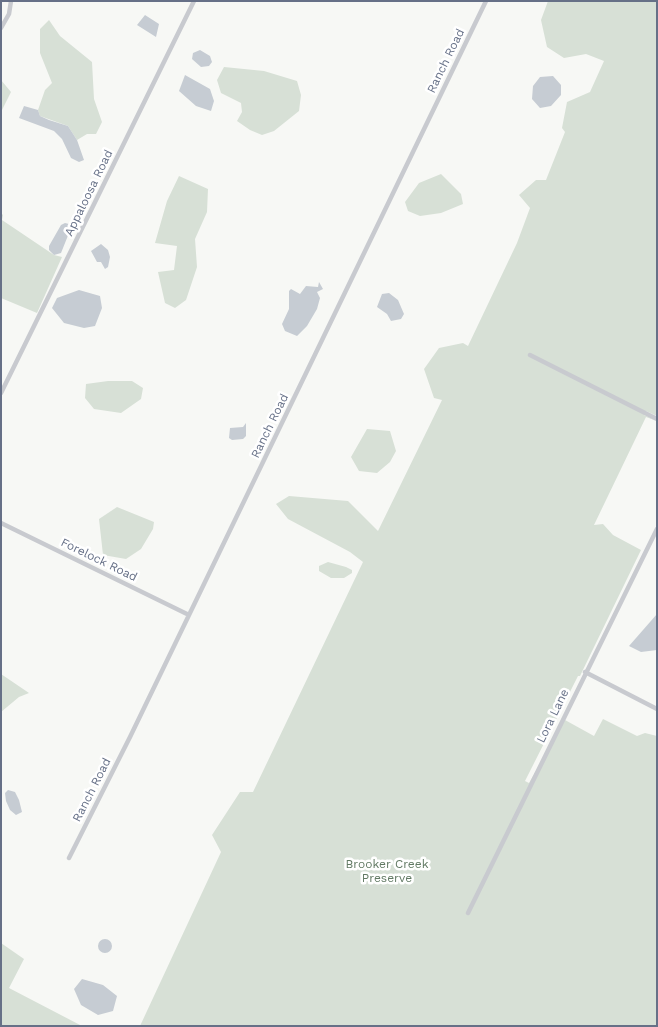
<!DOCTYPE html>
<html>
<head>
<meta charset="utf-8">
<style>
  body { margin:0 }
  #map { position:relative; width:658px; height:1027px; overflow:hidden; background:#f7f8f5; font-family:"Work Sans",sans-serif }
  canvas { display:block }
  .frame { position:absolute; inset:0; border:2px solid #667087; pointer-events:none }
</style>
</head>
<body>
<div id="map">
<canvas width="658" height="1027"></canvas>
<div class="frame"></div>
</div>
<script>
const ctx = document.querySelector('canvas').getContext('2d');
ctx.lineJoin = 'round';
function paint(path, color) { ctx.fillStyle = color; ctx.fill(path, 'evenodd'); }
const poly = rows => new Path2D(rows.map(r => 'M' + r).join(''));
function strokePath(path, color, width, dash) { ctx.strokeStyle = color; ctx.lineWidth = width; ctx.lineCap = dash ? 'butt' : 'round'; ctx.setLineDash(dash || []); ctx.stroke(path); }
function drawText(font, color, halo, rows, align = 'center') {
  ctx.font = font + ' "Work Sans",sans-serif'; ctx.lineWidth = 5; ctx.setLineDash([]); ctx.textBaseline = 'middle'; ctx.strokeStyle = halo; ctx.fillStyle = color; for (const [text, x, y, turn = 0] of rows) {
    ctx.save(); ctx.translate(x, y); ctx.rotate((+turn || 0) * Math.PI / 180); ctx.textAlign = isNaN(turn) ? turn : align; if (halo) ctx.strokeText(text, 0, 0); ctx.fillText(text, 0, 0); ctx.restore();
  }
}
paint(poly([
  [548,1,657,1,657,416,646,411,644,415,657,421,646,417,594,525,603,524,613,535,641,550,580,676,578,676,525,781,529,783,565,720,594,736,603,719,637,736,645,733,657,736,657,1026,140,1026,221,852,212,835,240,792,253,792,363,562,350,552,288,519,276,504,289,496,348,501,378,531,442,400,434,398,424,369,439,348,463,343,468,346,517,243,530,208,519,195,536,180,546,180,565,132,562,128,567,102,590,92,604,61,586,54,564,58,547,47,541,20],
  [49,20,60,36,92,62,94,99,102,122,96,134,87,134,77,140,68,126,40,116,38,110,45,90,52,83,40,53,40,29],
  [224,67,264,71,297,81,301,95,299,111,274,131,262,135,250,130,237,121,242,112,241,103,221,93,217,80],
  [1,80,11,92,1,112],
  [441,174,461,194,463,204,441,213,420,216,408,211,405,202,419,183],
  [179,176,208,189,207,212,195,239,197,267,186,300,175,308,165,303,158,272,174,270,177,246,155,243,167,201],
  [1,213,3,215,2,220,54,255,62,257,37,313,1,298],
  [108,381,132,381,143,388,141,399,121,413,94,409,85,398,86,384],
  [367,429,390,431,396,451,390,462,377,473,359,471,351,457],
  [117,507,154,522,153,529,141,549,126,559,103,555,99,519],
  [328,562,346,567,352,570,352,573,344,578,331,578,319,571,319,566],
  [1,674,29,693,19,697,1,712],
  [1,943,24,959,9,988,82,1026,1,1026]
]), '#d7e0d6');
paint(poly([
  [145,15,159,24,156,37,137,25],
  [200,50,210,56,212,62,209,66,201,67,192,59,193,53],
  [185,75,210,89,214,101,211,111,196,106,179,91],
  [553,76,561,85,561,95,551,106,540,108,532,99,533,86,540,77],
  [24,106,38,110,40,116,49,120,68,126,77,140,84,160,79,162,71,158,62,139,54,131,19,118],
  [65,223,69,224,71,228,61,253,54,255,49,250,49,246,61,225],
  [101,244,108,250,110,257,108,267,105,269,101,262,97,262,91,251],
  [319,282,323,289,317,292,320,298,317,309,307,326,297,336,285,331,282,324,289,309,289,291,291,289,300,294,306,286,318,287],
  [79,290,100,296,102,308,95,326,84,328,64,323,52,308,57,298],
  [389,293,398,300,404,314,401,319,391,321,387,314,377,307,382,294],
  [246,423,246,436,243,439,232,440,229,438,230,428,243,427],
  [657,614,657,650,641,652,629,646],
  [8,790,15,792,19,800,22,812,16,815,10,810,6,801,5,793],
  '98 946a7 7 0 1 1 14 0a7 7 0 1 1-14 0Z',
  [82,979,103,985,117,996,113,1011,98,1015,81,1005,74,989]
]), '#c6ccd3');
strokePath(poly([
  [1,28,9,14,11,1],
  [530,355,657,419],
  [1,393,194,1],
  [1,523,187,614],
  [585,672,657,709],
  [69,858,130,737,486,1],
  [468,913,657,529]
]), '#c8cacf', 4.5);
drawText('12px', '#667087', '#fff', [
  ["Ranch Road",446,61,-64],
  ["Appaloosa Road",89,193,-64],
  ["Ranch Road",270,426,-64],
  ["Forelock Road",99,560,26],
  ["Lora Lane",553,716,-64],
  ["Ranch Road",92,790,-63]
]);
drawText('12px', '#617963', '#fff', [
  ["Brooker Creek",387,864],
  ["Preserve",387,878]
]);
</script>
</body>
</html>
